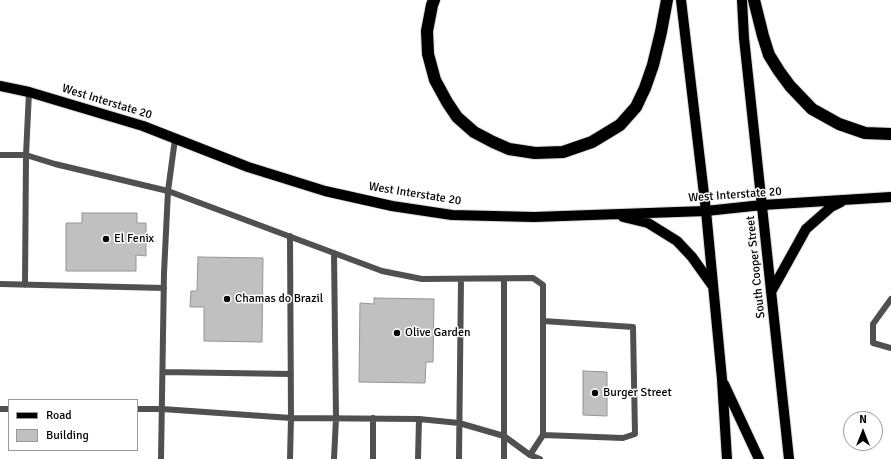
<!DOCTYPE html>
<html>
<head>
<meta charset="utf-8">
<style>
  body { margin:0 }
  #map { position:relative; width:891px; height:459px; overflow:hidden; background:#fff; font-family:Signika,sans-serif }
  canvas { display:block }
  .legend { position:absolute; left:8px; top:399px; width:130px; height:52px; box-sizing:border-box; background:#fff; border:1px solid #999; margin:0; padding:5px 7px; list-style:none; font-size:12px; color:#000 }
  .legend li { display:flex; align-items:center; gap:8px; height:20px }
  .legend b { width:20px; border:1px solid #999 }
  .north { position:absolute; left:843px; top:411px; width:40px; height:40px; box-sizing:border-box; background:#fff; border:1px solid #999; border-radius:50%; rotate:0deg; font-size:11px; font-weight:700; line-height:16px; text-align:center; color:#000 }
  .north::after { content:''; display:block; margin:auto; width:14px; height:18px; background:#000; clip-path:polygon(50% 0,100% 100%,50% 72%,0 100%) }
</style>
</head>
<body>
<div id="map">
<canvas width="891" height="459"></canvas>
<ul class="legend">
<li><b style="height:5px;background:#000"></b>Road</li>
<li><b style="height:11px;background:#c0c0c0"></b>Building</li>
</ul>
<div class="north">N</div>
</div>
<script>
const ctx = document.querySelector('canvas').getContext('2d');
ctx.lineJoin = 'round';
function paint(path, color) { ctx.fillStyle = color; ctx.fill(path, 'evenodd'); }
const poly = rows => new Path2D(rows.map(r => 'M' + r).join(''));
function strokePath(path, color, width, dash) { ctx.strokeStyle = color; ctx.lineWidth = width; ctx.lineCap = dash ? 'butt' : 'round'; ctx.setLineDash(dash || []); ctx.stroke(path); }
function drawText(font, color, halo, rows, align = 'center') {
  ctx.font = font + ' Signika,sans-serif'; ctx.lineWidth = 3; ctx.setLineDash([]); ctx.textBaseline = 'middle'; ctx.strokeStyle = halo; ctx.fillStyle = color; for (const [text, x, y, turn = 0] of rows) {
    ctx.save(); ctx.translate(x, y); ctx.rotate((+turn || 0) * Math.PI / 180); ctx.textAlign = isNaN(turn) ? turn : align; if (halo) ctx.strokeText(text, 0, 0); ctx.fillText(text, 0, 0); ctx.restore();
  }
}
const building = poly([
  [82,213,137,213,137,223,146,223,146,256,136,255,136,271,66,271,66,223,82,223,82,213],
  [198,257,263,258,262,342,204,341,204,307,190,307,191,291,197,291,198,257],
  [374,298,434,299,433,362,426,362,425,383,359,382,360,303,374,304,374,298],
  [583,371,607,372,607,416,583,415,583,371]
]);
paint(building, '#c0c0c0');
strokePath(building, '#949494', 1);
const primary = poly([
  [681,0,706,211,722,379,727,459],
  [742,0,744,38,789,459],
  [0,86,29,92,143,126,248,167,325,191,392,206,452,215,534,217,706,211,762,205,891,197],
  [623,217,648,223,677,241,692,257,712,285],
  [771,292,806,229,831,207,841,202],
  [724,384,759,459]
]);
const motorway = poly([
  [434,0,432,5,427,31,428,54,435,80,447,102,457,117,474,132,493,142,509,149,535,153,563,152,592,142,620,125,636,107,645,88,653,65,661,32,667,0],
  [754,0,763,36,769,55,779,71,790,86,812,109,839,124,865,133,891,134]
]);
strokePath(primary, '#dbdbdb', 12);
strokePath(motorway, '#dbdbdb', 14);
strokePath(poly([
  [0,155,26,155,29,92],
  [334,253,336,418,334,459],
  [0,284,164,288],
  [25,285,26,155,55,164,168,191,382,271,422,279,533,278,543,285,543,321,633,327,635,434,623,438,543,435,530,455,540,459],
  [891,299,873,324,873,343,891,348],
  [163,372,291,374],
  [0,409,9,409],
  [137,409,162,409,291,418,419,419,459,423,504,436,530,455],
  [373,418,373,459],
  [543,435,543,321],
  [161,459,164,273,168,191,175,139],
  [290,459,291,418,290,236],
  [418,459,419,419],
  [459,459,461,279],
  [504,459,504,279]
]), '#505050', 6);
strokePath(primary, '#000', 10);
strokePath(motorway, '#000', 12);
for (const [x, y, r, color] of [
  [106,239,4,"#000"],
  [227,299,4,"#000"],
  [397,333,4,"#000"],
  [595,393,4,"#000"]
]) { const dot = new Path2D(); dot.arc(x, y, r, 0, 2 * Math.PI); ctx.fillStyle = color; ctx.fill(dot); strokePath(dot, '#fff', 1.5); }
drawText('12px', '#000', '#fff', [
  ["West Interstate 20",107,102,17],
  ["West Interstate 20",415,194,9],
  ["West Interstate 20",735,195,-4],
  ["South Cooper Street",756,267,-96]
]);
drawText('12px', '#000', '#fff', [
  ["El Fenix",114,239],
  ["Chamas do Brazil",235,299],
  ["Olive Garden",405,333],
  ["Burger Street",603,393]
], 'left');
</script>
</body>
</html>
